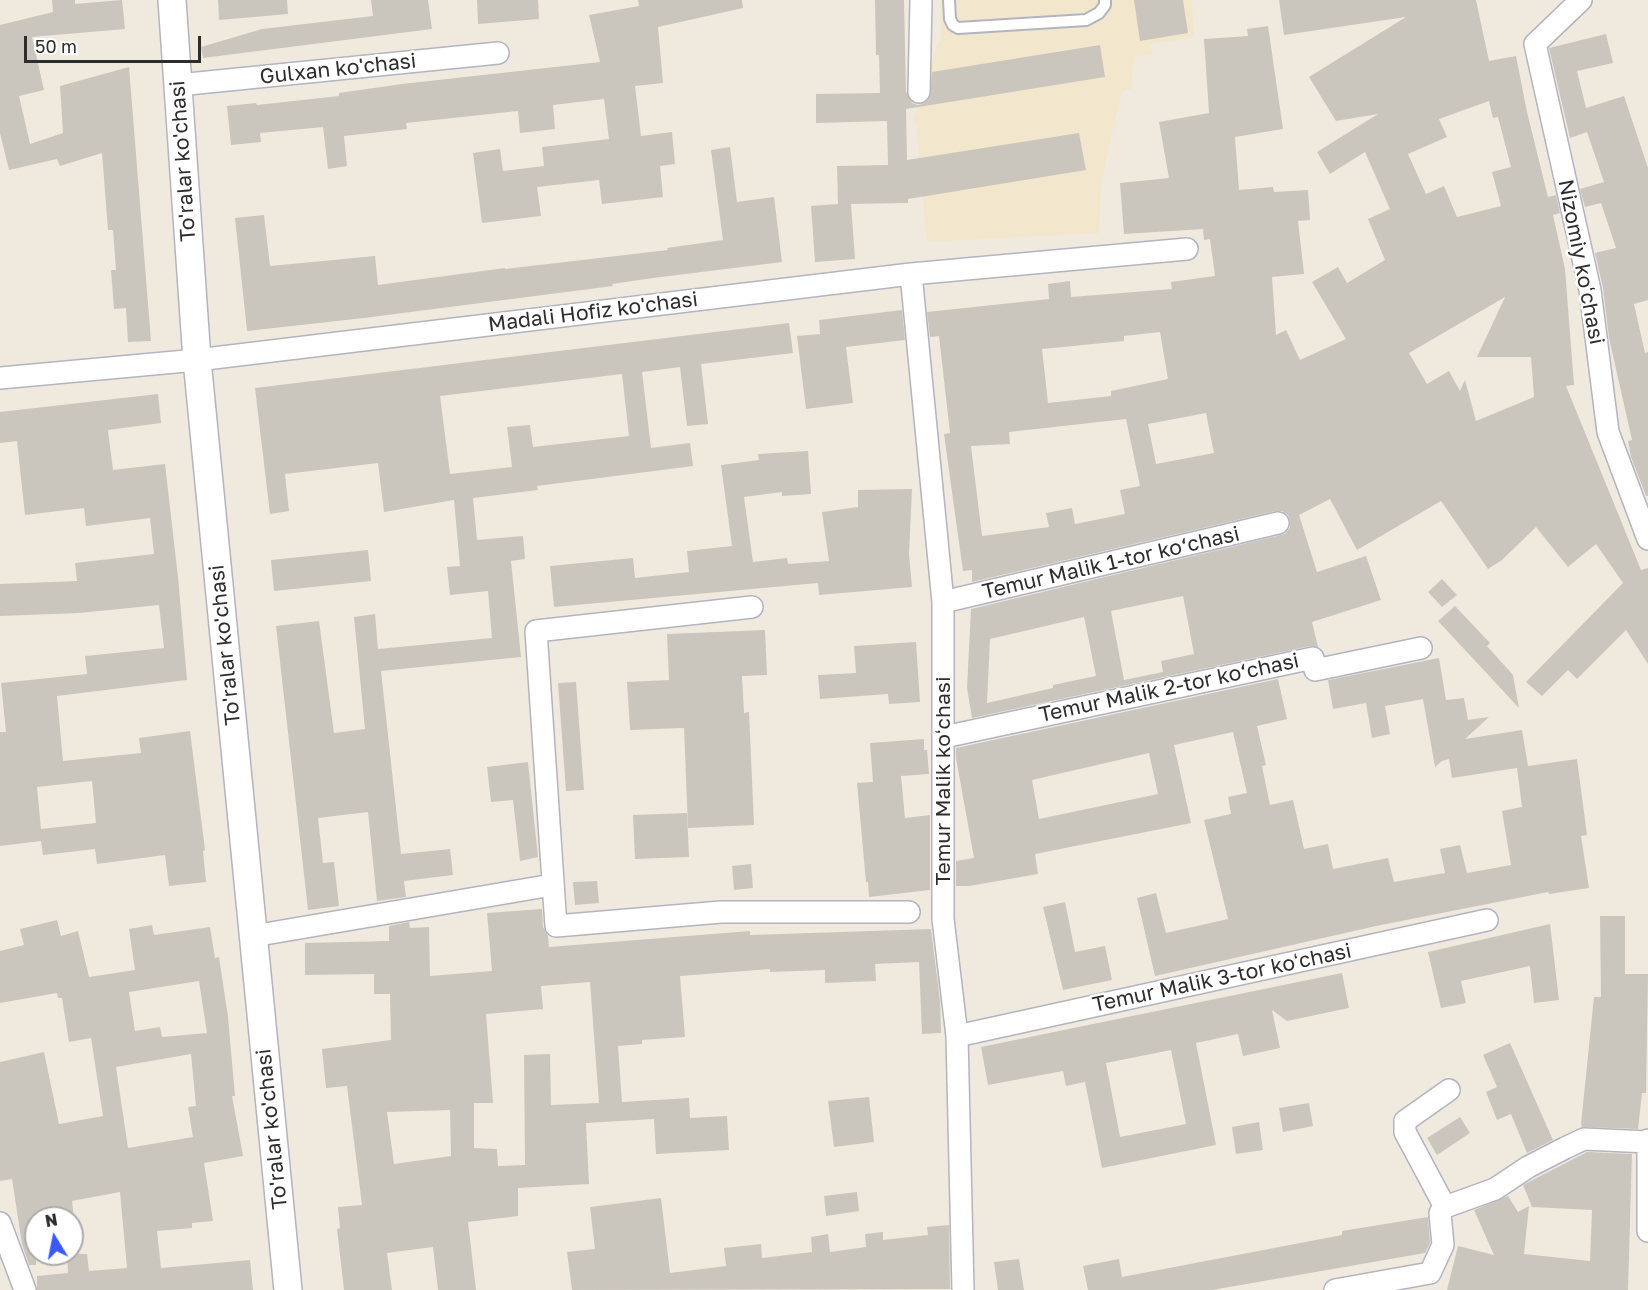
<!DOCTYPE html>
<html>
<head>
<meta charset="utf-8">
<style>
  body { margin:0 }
  #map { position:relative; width:1648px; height:1290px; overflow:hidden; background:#f0e9de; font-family:"Golos Text",sans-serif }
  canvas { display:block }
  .north { position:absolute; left:24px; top:1206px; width:60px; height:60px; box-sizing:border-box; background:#fff; border:2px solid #ababab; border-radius:50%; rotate:350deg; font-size:16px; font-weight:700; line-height:24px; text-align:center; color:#2d2d2d }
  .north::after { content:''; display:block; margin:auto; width:21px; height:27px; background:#3c58ff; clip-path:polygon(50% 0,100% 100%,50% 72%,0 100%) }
  .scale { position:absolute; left:24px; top:36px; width:177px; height:27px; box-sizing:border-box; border:3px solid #2d2d2d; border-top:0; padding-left:8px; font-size:18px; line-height:21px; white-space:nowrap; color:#2d2d2d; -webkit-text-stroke:4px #fff; paint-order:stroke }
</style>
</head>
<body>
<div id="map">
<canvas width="1648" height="1290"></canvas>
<div class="north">N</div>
<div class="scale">50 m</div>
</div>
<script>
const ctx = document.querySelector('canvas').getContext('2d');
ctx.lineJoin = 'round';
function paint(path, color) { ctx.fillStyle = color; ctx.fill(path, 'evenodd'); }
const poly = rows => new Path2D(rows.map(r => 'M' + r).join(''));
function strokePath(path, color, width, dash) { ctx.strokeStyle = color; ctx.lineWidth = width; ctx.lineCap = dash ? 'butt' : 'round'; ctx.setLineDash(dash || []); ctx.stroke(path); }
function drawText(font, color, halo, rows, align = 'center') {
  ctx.font = font + ' "Golos Text",sans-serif'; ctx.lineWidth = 5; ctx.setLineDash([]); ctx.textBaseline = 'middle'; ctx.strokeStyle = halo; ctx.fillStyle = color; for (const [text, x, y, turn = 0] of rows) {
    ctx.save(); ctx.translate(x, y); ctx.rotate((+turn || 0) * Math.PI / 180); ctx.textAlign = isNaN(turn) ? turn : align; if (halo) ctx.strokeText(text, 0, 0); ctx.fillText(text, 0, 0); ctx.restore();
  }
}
paint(poly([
  [940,0,1192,0,1194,37,1151,44,1152,55,1134,56,1131,89,1122,91,1101,184,1099,233,927,242,916,123,913,121,938,42,941,42]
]), '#f2e7cc');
paint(poly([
  [52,0,75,0,75,4,122,0,125,29,32,37,44,90,19,96,30,144,63,133,60,86,129,67,151,341,128,342,126,308,114,309,111,270,116,270,113,230,108,230,102,153,60,166,57,159,9,170,0,133,0,25,53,12],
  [218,0,287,0,288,14,219,20],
  [371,0,428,0,432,29,203,58,201,47,262,29,373,16],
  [477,0,538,0,539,19,478,24],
  [638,0,742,0,743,8,658,27,663,83,635,86,641,136,672,132,675,164,660,166,663,197,602,204,599,180,537,187,541,216,482,223,473,153,500,149,503,171,544,166,542,147,609,139,604,99,553,105,555,129,520,133,518,111,406,123,407,129,344,136,347,166,328,169,323,127,260,133,261,142,231,145,227,106,256,103,257,105,339,96,339,93,402,84,600,62,589,15,639,6],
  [875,0,904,0,906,92,912,103,918,105,925,103,930,98,932,72,1100,45,1105,77,906,109,907,160,1079,133,1086,170,908,199,908,203,851,204,855,259,815,262,811,206,838,204,837,166,888,165,887,121,816,123,816,94,880,93,879,55,876,55],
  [1134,0,1183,0,1188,33,1140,41],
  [1279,0,1476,0,1489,61,1516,56,1527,112,1548,197,1556,195,1560,213,1553,215,1565,269,1574,385,1566,386,1641,570,1648,568,1648,664,1626,630,1577,679,1568,670,1542,696,1526,682,1623,583,1596,544,1568,567,1536,527,1502,560,1488,569,1441,501,1357,550,1330,499,1299,515,1317,572,1366,556,1381,600,1312,622,1318,647,1310,646,972,718,967,688,971,609,1281,535,1286,533,1290,527,1290,521,1288,515,1282,511,1275,511,972,582,972,570,963,571,955,514,944,434,950,433,939,336,930,337,927,312,1049,299,1048,284,1070,281,1071,297,1172,289,1171,282,1215,276,1210,239,1204,240,1203,229,1124,234,1120,183,1169,178,1159,122,1209,113,1204,39,1248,36,1247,29,1268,26,1283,129,1235,137,1239,190,1273,187,1274,192,1308,190,1310,220,1298,221,1304,274,1272,277,1276,335,1286,330,1300,360,1346,339,1312,282,1338,267,1347,283,1385,260,1368,219,1390,209,1365,152,1330,174,1317,152,1378,114,1336,121,1309,77,1406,17,1284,35],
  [1489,101,1493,118,1498,117,1511,167,1492,172,1501,206,1457,217,1444,186,1426,194,1408,154,1447,137,1439,119],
  [1505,297,1477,357,1531,357,1534,397,1476,421,1465,380,1460,391,1449,371,1427,384,1409,353],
  [1160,332,1168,379,1111,391,1111,396,1048,403,1042,349,1124,341,1124,336],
  [1206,413,1214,453,1156,464,1148,424],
  [1126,419,1140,486,1120,490,1125,514,1075,524,1072,508,1046,513,1049,527,982,536,971,446,1010,444,1009,432],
  [1183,596,1194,654,1161,661,1163,672,1124,680,1111,611],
  [1084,617,1096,676,1053,685,1053,688,987,703,990,639],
  [1606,34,1613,63,1577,71,1586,108,1624,96,1648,168,1648,300,1634,304,1645,353,1648,352,1648,496,1646,496,1631,457,1628,441,1632,440,1609,338,1603,288,1595,253,1616,248,1601,203,1585,207,1580,189,1604,182,1587,132,1570,138,1549,48],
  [730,147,737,202,774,197,782,262,653,278,612,284,613,286,364,318,247,331,235,218,264,215,270,266,375,256,378,285,505,268,505,269,668,250,667,248,723,240,711,150],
  [902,310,905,340,846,347,853,403,806,409,797,336,820,334,819,320],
  [789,323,793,353,701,364,708,424,687,426,680,367,642,372,651,448,690,443,693,466,537,486,538,490,473,498,477,540,523,536,525,559,511,561,521,657,381,671,401,854,450,849,453,875,404,881,406,897,377,901,368,812,318,818,323,863,334,862,339,906,308,910,276,626,319,621,334,733,365,729,354,617,375,614,378,649,492,638,488,591,450,595,447,567,460,566,454,500,384,512,378,463,285,474,289,511,270,514,255,388],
  [622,374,629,436,533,447,530,425,507,427,512,467,450,474,440,396],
  [158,394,161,423,108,430,113,470,165,464,178,577,187,680,57,696,63,761,141,753,139,738,190,731,205,850,203,851,206,882,169,886,165,855,97,864,95,849,43,855,41,841,0,846,0,732,6,732,1,683,87,674,85,656,164,648,159,605,79,613,0,616,0,584,77,581,75,563,154,554,150,518,86,526,84,508,25,515,17,441,0,443,0,412],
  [92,781,96,823,41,829,37,787],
  [808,451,811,494,782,496,782,492,744,497,753,562,787,558,788,564,829,561,822,512,858,507,858,490,912,489,909,554,912,587,819,595,818,583,554,607,550,566,633,558,635,578,689,572,687,551,732,546,721,465,759,460,758,454],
  [368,550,371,581,274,591,271,560],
  [1442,579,1457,595,1442,607,1428,592],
  [1455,606,1490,643,1487,646,1513,675,1519,708,1438,621],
  [765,630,767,675,742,676,744,713,749,712,754,825,688,828,684,728,630,730,627,682,669,680,667,634],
  [916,642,920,702,889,704,888,694,820,699,818,675,856,673,854,646],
  [1439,658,1446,700,1464,698,1468,720,1489,717,1465,739,1522,730,1528,766,1577,759,1587,835,1581,836,1589,888,1549,894,1548,892,1376,926,1155,976,1137,898,1156,893,1166,933,1228,919,1204,820,1231,814,1228,797,1247,793,1233,732,1174,745,1191,823,1035,854,1038,874,969,886,956,886,956,861,974,858,956,758,956,748,1278,679,1287,719,1257,726,1266,765,1262,766,1270,805,1293,800,1304,849,1328,844,1333,869,1388,858,1394,882,1445,873,1440,849,1460,845,1467,873,1511,865,1502,811,1522,807,1517,768,1452,778,1449,759,1442,761,1435,767,1423,699,1385,706,1390,734,1372,738,1366,703,1333,709,1328,680],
  [1149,753,1158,794,1039,819,1032,780],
  [576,682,584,790,566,791,558,683],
  [924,739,924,750,927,750,929,774,901,776,905,818,930,815,930,890,869,897,868,882,866,882,857,783,873,782,870,743],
  [528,762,538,857,520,861,513,800,491,802,487,767],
  [687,813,689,857,635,859,633,815],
  [751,864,753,888,734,890,732,866],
  [597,881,599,903,575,905,573,882],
  [1065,902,1075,952,1105,946,1112,980,1063,990,1043,907],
  [542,909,543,927,548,936,549,947,750,931,750,935,931,929,940,1001,941,1033,922,1034,919,962,875,964,876,981,825,983,825,970,770,972,770,969,680,976,685,1037,642,1040,642,1044,618,1046,622,1102,689,1098,690,1118,727,1116,729,1150,656,1154,654,1119,586,1123,589,1184,518,1188,518,1216,468,1222,476,1290,438,1290,433,1247,387,1253,392,1290,344,1290,337,1229,340,1228,338,1207,362,1205,347,1086,326,1088,322,1049,391,1040,390,994,374,994,374,974,305,975,305,943,389,941,389,926,409,922,410,928,429,927,430,976,492,971,487,913],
  [590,982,599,1103,551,1105,550,1054,524,1055,525,1165,498,1166,497,1149,474,1148,474,1103,493,1103,486,1014,543,1009,541,986],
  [450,1110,451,1156,394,1164,387,1112],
  [1600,916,1625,916,1625,974,1648,974,1646,1093,1642,1093,1638,1129,1582,1127,1581,1124,1594,997,1601,997],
  [57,920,61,936,78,931,89,977,135,970,129,929,152,925,154,935,210,927,215,958,219,957,228,1017,235,1096,232,1096,243,1156,204,1163,213,1221,192,1223,192,1228,157,1231,161,1268,250,1260,253,1290,37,1290,37,1276,68,1273,67,1254,87,1254,89,1271,127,1268,120,1192,72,1201,74,1218,36,1218,36,1265,29,1265,22,1244,12,1179,0,1181,0,1062,44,1052,59,1124,103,1116,91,1038,69,1042,62,998,58,998,57,993,0,1003,0,951,24,945,20,929],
  [199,981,207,1033,162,1037,160,1027,135,1031,129,992],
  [191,1054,196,1106,188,1107,193,1137,128,1148,116,1067],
  [1550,924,1559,1000,1534,1003,1530,966,1461,981,1466,1003,1441,1008,1428,952],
  [1342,973,1349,1008,1287,1021,1272,1010,1280,1048,1243,1056,1238,1034,1196,1043,1216,1145,1102,1168,1085,1082,1066,1086,1063,1071,988,1085,981,1047],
  [1171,1050,1186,1124,1120,1137,1106,1063],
  [1510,1043,1553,1140,1527,1153,1511,1114,1497,1120,1486,1092,1497,1087,1483,1055],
  [869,1097,874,1142,834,1147,828,1101],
  [1309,1103,1313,1126,1283,1132,1279,1108],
  [1460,1117,1470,1133,1437,1155,1427,1138],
  [1259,1122,1263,1150,1236,1154,1232,1127],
  [1587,1152,1632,1154,1628,1290,1447,1290,1458,1246,1494,1255,1474,1210,1508,1196,1518,1212,1529,1206,1524,1254,1590,1261,1592,1210,1532,1207,1523,1185],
  [857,1192,859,1211,826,1216,824,1196],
  [661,1198,670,1273,726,1266,724,1248,761,1244,762,1258,812,1252,811,1237,828,1234,830,1252,866,1247,865,1234,883,1232,883,1240,928,1235,927,1227,949,1225,950,1289,572,1290,567,1252,595,1249,590,1207],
  [1428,1217,1430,1243,1425,1253,1212,1290,1088,1290,1083,1266,1119,1259,1122,1277,1342,1235,1342,1231],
  [1019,1259,1024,1290,998,1290,994,1262]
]), '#cbc6bd');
const service = poly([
  [949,0,950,19,953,25,958,28,1086,20,1099,13,1105,5,1105,0]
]);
const minor = poly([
  [1581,0,1535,44,1590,290,1608,432,1648,539],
  [178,85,498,53],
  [919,92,921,0],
  [911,274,943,602,943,919,957,1036,963,1290],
  [0,378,197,360,911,274,1187,249],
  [943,602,1278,523],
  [752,607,536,631,556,926,721,912,909,912],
  [944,737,1313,658,1315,670,1421,648],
  [253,936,552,885],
  [957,1036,1487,920],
  [1648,1140,1648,1231],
  [1445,1207,1405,1132,1405,1121,1449,1090],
  [0,1223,25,1290],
  [1335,1290,1430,1273,1443,1245,1440,1213,1445,1207,1495,1189,1528,1167,1565,1148,1584,1139,1648,1142]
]);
const tertiary = poly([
  [172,0,197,360,288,1290]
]);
strokePath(service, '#b2b4c2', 14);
strokePath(minor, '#b2b4c2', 24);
strokePath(tertiary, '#b2b4c2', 30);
strokePath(service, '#fff', 10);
strokePath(minor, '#fff', 21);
strokePath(tertiary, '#fff', 27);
drawText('21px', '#2d2d2d', '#fff', [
  ["Gulxan ko'chasi",338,69,-6],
  ["To'ralar ko'chasi",183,161,-94],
  ["Nizomiy koʻchasi",1581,262,79],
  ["Madali Hofiz ko'chasi",593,312,-7],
  ["Temur Malik 1-tor ko‘chasi",1111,563,-13],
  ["To'ralar ko'chasi",225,645,-96],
  ["Temur Malik 2-tor ko‘chasi",1169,688,-12],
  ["Temur Malik koʻchasi",943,781,-90],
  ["Temur Malik 3-tor koʻchasi",1222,978,-12],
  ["To'ralar ko'chasi",272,1129,-96]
]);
</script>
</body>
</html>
